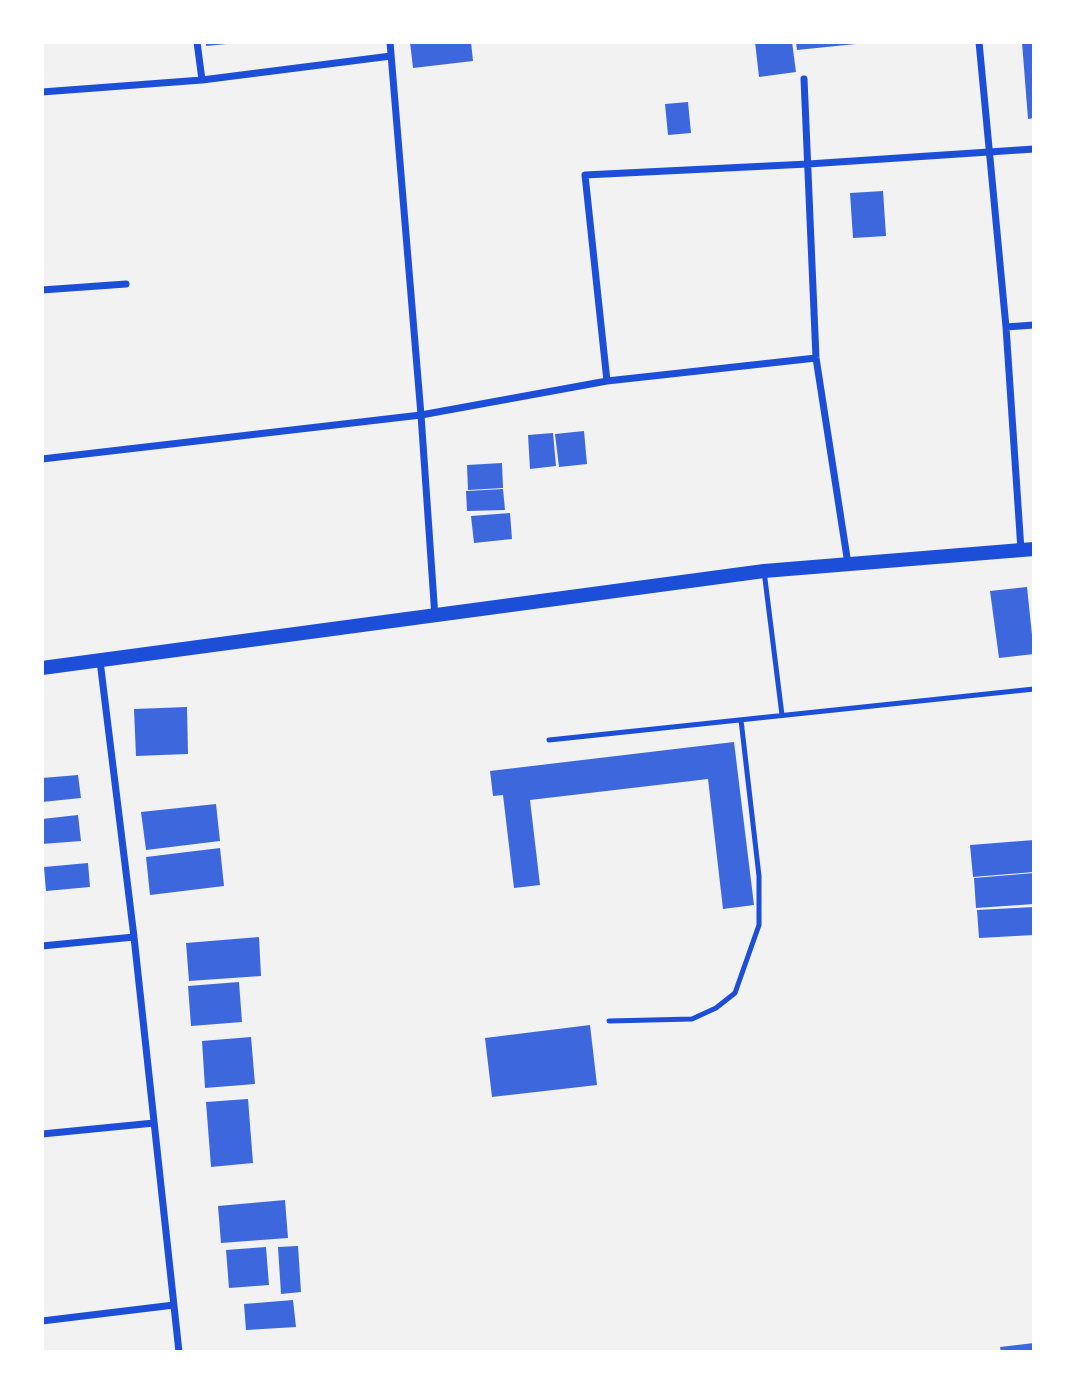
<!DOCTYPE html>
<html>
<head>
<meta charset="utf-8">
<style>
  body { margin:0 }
  #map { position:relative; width:1076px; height:1394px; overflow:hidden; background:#f2f2f2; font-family:Signika,sans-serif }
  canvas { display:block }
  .frame { position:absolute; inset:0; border:44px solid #fff; pointer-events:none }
</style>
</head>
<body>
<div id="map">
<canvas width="1076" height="1394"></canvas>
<div class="frame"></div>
</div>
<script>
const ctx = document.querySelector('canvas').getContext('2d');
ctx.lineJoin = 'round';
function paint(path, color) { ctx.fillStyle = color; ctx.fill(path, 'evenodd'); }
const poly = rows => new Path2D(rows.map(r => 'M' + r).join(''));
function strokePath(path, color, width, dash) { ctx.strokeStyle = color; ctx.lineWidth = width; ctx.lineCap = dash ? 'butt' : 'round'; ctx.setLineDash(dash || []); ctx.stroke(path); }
paint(poly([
  [206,42,227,42,227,44,206,46],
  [410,42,471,42,473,61,413,68],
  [755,42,792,42,796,72,759,77],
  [796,42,856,42,856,44,797,50],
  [1022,42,1034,42,1034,118,1028,119],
  [688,102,691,133,668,135,665,104],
  [883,191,886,236,853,238,850,193],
  [584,431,587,464,559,467,555,434],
  [553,433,556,466,530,469,528,435],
  [502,463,503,488,468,490,467,465],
  [503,489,505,510,467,511,466,491],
  [510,513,512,539,474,543,471,516],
  [1027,587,1034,654,999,658,990,591],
  [187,707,188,754,136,756,134,709],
  [734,742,754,905,723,909,708,779,530,800,540,885,514,888,503,795,493,796,490,771],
  [78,775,81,798,42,802,42,778],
  [216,804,220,841,146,850,141,812],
  [78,815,81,841,42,844,42,819],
  [1034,840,1034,872,973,877,970,845],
  [220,848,224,886,150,895,146,857],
  [88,863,90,887,46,891,44,867],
  [1034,873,1034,904,976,908,974,878],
  [1034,907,1034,935,979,938,977,910],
  [259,937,261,976,189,981,186,943],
  [239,982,242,1022,191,1026,188,986],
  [590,1025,597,1085,492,1097,485,1038],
  [251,1037,255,1084,205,1088,202,1041],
  [248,1099,253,1163,211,1167,206,1102],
  [285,1200,288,1238,221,1243,218,1206],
  [298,1246,301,1292,281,1294,278,1247],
  [266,1247,269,1285,229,1288,226,1250],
  [293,1300,296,1327,246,1330,244,1304],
  [1034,1343,1034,1352,1001,1352,1000,1347]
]), '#3d67dc');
strokePath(poly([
  [764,571,782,715],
  [549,740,1034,689],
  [609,1021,692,1019,716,1008,735,993,759,925,759,876,741,720]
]), '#1d4ed8', 5);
strokePath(poly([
  [197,42,202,80],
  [390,42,421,415,435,617],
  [979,42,1006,327,1021,550],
  [804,79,816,358,848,564],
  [42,92,202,80,391,56],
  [42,290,126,284],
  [1006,327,1034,325],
  [607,381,585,175,808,164,1034,149],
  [42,459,421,415,607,381,816,358],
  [100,661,134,937,179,1352],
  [42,946,134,937],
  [42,1134,154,1123],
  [42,1321,174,1305]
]), '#1d4ed8', 7);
strokePath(poly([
  [42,668,764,571,1034,549]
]), '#1d4ed8', 14);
</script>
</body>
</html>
